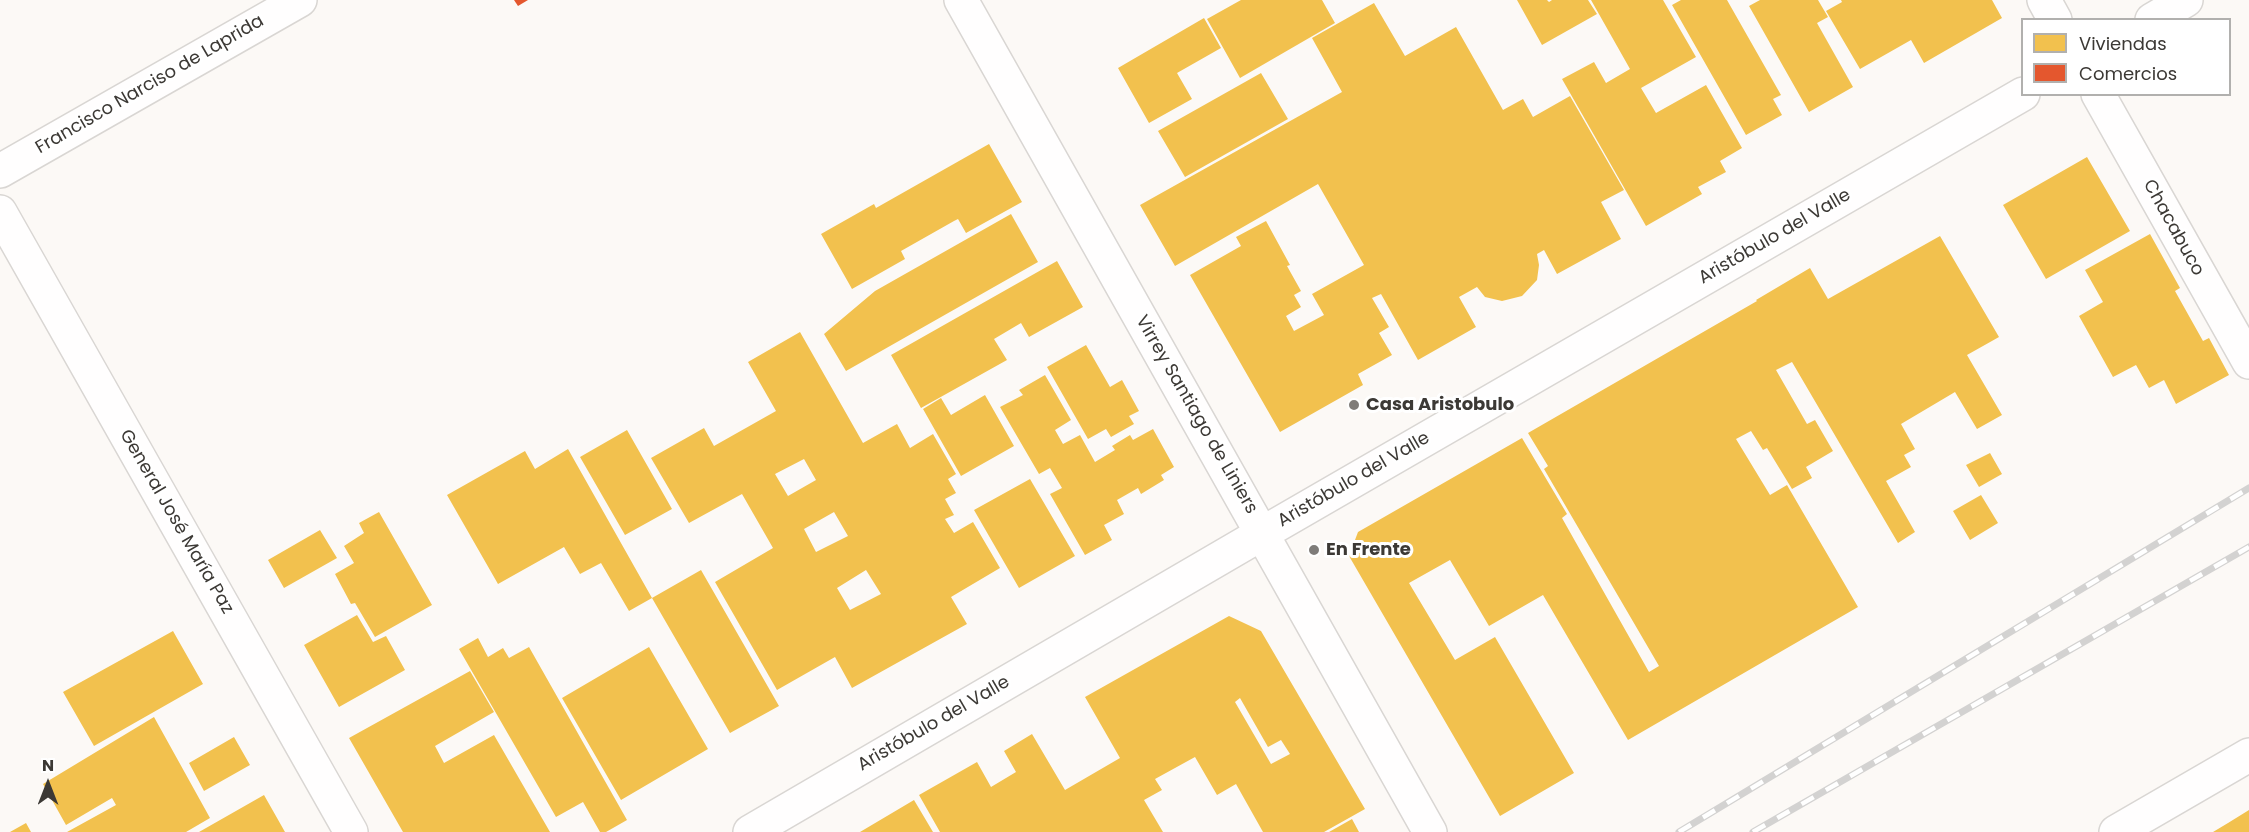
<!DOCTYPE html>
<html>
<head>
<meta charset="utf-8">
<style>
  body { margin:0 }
  #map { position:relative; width:2249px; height:832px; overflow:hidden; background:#fcf9f6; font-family:Poppins,sans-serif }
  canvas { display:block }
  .legend { position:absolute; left:2021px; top:18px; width:210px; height:78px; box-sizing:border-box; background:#fff; border:2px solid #b1b0ae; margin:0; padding:8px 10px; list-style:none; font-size:18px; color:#3c3935 }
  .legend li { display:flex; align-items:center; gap:12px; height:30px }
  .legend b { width:30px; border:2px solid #b1b0ae }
  .north { position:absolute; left:18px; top:754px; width:60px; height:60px; -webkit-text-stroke:4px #fff; paint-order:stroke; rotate:0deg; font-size:16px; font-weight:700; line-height:24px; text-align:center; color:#3c3935 }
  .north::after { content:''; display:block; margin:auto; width:21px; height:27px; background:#3c3935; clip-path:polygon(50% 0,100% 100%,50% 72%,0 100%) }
</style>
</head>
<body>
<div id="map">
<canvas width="2249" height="832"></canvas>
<ul class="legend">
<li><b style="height:16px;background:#f2c14e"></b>Viviendas</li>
<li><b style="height:16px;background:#e4572e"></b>Comercios</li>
</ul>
<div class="north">N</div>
</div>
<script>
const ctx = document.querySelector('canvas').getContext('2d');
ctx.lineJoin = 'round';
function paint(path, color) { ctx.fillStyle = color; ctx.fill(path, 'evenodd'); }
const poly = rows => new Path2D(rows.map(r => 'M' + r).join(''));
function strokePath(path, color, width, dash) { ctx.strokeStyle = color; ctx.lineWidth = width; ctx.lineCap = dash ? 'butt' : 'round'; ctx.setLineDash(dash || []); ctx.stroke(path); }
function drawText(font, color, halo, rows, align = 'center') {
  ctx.font = font + ' Poppins,sans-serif'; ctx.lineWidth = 6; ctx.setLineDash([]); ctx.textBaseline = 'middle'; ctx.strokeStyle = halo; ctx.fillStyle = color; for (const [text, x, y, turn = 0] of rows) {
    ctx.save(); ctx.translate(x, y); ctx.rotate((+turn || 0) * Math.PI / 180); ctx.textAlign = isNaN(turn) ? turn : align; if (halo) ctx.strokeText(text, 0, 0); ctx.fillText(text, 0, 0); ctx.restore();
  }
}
paint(poly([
  [1241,0,1322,0,1335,23,1240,78,1207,19],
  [1517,0,1547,0,1549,2,1552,0,1588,0,1597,14,1542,45],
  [1591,0,1663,0,1696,57,1641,88,1656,113,1706,85,1742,148,1720,161,1726,172,1698,187,1702,194,1646,226,1562,79,1594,62,1606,83,1630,69],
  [1681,0,1727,0,1781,95,1773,99,1782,115,1746,135,1672,5],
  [1760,0,1818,0,1828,17,1817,23,1853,87,1809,112,1749,6],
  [1841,0,1992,0,2002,18,1924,63,1911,40,1860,69,1826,11,1842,2],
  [1374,3,1405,56,1456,27,1503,110,1523,99,1533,117,1570,96,1624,190,1601,202,1621,239,1557,274,1544,250,1537,254,1539,265,1537,280,1522,296,1502,301,1485,297,1477,287,1459,297,1476,327,1418,360,1381,294,1372,298,1389,327,1379,333,1392,355,1358,374,1363,385,1280,432,1190,275,1241,246,1236,237,1266,221,1290,265,1287,266,1301,291,1294,295,1301,307,1286,316,1294,331,1324,315,1312,294,1364,265,1318,184,1175,266,1140,205,1342,92,1312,38],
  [1204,18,1221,48,1177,73,1192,99,1149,123,1118,68],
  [1261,73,1288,119,1185,177,1158,131],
  [989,144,1022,202,966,233,958,219,954,221,901,251,905,259,852,289,821,234,874,204,876,208],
  [2087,157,2130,231,2046,279,2003,205],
  [1011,214,1038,262,846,371,824,334,875,291],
  [2150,234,2180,288,2175,291,2203,341,2209,338,2229,375,2176,404,2164,380,2149,388,2136,365,2113,377,2079,316,2103,302,2085,270],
  [1940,236,1999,337,1967,355,2002,415,1977,429,1955,392,1901,424,1915,449,1904,455,1911,467,1886,481,1915,532,1898,543,1792,362,1776,370,1807,424,1815,420,1833,451,1806,467,1812,478,1792,489,1767,448,1763,450,1751,431,1736,439,1770,495,1787,485,1858,607,1628,740,1543,595,1489,626,1450,560,1409,583,1455,660,1495,637,1574,773,1500,816,1349,556,1358,532,1522,438,1567,514,1562,518,1649,672,1659,666,1544,469,1548,466,1528,433,1757,301,1756,300,1810,268,1828,299],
  [1057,261,1083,307,1029,337,1021,323,994,339,1007,360,921,408,891,355],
  [800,332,863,443,897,424,910,448,933,434,956,474,948,479,956,493,945,499,954,515,945,519,954,533,973,522,1000,568,951,597,967,624,852,688,835,657,777,690,715,582,773,548,742,494,689,523,651,458,704,428,714,446,776,411,748,362],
  [804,459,816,480,788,496,775,474],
  [834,512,848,536,816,552,804,529],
  [866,570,881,594,850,610,837,588],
  [1086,345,1110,387,1122,380,1139,411,1129,416,1134,424,1111,437,1106,429,1088,439,1047,367],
  [1045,375,1071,420,1055,430,1063,444,1080,435,1095,462,1115,450,1112,446,1130,435,1133,440,1153,429,1174,467,1161,475,1164,480,1141,494,1138,488,1117,500,1124,514,1104,525,1112,540,1085,555,1050,494,1062,488,1050,468,1039,474,1000,407,1023,395,1019,390],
  [985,395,1014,446,961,476,923,409,941,398,951,415],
  [627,430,672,509,625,535,580,457],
  [568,449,652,598,629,611,601,563,580,574,564,547,498,584,447,495,525,451,535,469],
  [1990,453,2002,474,1979,487,1966,465],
  [1030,479,1075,556,1019,588,974,510],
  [1981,495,1998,523,1970,540,1953,511],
  [379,512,432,605,375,637,355,603,351,604,335,574,354,563,344,546,364,533,359,523],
  [320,530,337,558,284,588,268,560],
  [701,570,779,706,730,733,652,598],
  [357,615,373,642,386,636,405,670,339,707,304,645],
  [1229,616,1261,631,1365,809,1324,832,1263,832,1236,784,1217,795,1195,757,1155,779,1162,790,1144,800,1163,832,940,832,919,795,977,762,991,787,1016,772,1004,751,1032,734,1065,790,1120,758,1085,697],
  [1240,698,1268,747,1281,740,1290,754,1271,764,1235,702],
  [173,631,203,684,94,746,63,692],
  [478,638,488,657,503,648,509,658,529,647,627,820,606,832,600,832,583,802,556,817,459,649],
  [649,647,708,749,621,800,562,698],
  [470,671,494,712,435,746,444,763,494,735,550,832,403,832,349,738],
  [154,717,210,818,186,832,67,832,116,805,112,798,66,825,43,784],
  [234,737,250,765,204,791,189,763],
  [264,795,285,832,199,832],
  [914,800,933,832,860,832],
  [2249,810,2249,832,2213,832,2228,823],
  [1352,819,1359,832,1329,832],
  [26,823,31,832,10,832]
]), '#f2c14e');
paint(poly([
  [514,0,528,0,518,6]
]), '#e4572e');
const minor = poly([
  [961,0,1430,832],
  [2044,0,2055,20],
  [2152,20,2186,0],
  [2098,94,2249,362],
  [0,212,351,832],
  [750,832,1263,533,2023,94],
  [2116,832,2249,755]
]);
const tertiary = poly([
  [0,171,300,0]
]);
strokePath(minor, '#d9d6d3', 36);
strokePath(tertiary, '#d9d6d3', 36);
strokePath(minor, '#fffefe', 33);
strokePath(tertiary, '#fffefe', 33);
const rail = poly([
  [1679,832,2249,488],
  [1753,832,2249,547]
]);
strokePath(rail, '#d3d2d1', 7);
strokePath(rail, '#fff', 4.5, [14]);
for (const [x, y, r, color] of [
  [1354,405,6,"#7f7c79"],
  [1314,550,6,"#7f7c79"]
]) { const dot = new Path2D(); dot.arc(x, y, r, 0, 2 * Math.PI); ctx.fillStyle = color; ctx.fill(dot); strokePath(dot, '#fff', 2); }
drawText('18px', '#3c3935', '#fff', [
  ["Francisco Narciso de Laprida",150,85,-30],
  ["Chacabuco",2173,228,61],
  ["Aristóbulo del Valle",1775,237,-30],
  ["Virrey Santiago de Liniers",1196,415,60],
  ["Aristóbulo del Valle",1354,480,-30],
  ["General José María Paz",176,522,60],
  ["Aristóbulo del Valle",934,724,-30]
]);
drawText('bold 18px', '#3c3935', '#fff', [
  ["Casa Aristobulo",1366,405],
  ["En Frente",1326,550]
], 'left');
</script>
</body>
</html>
